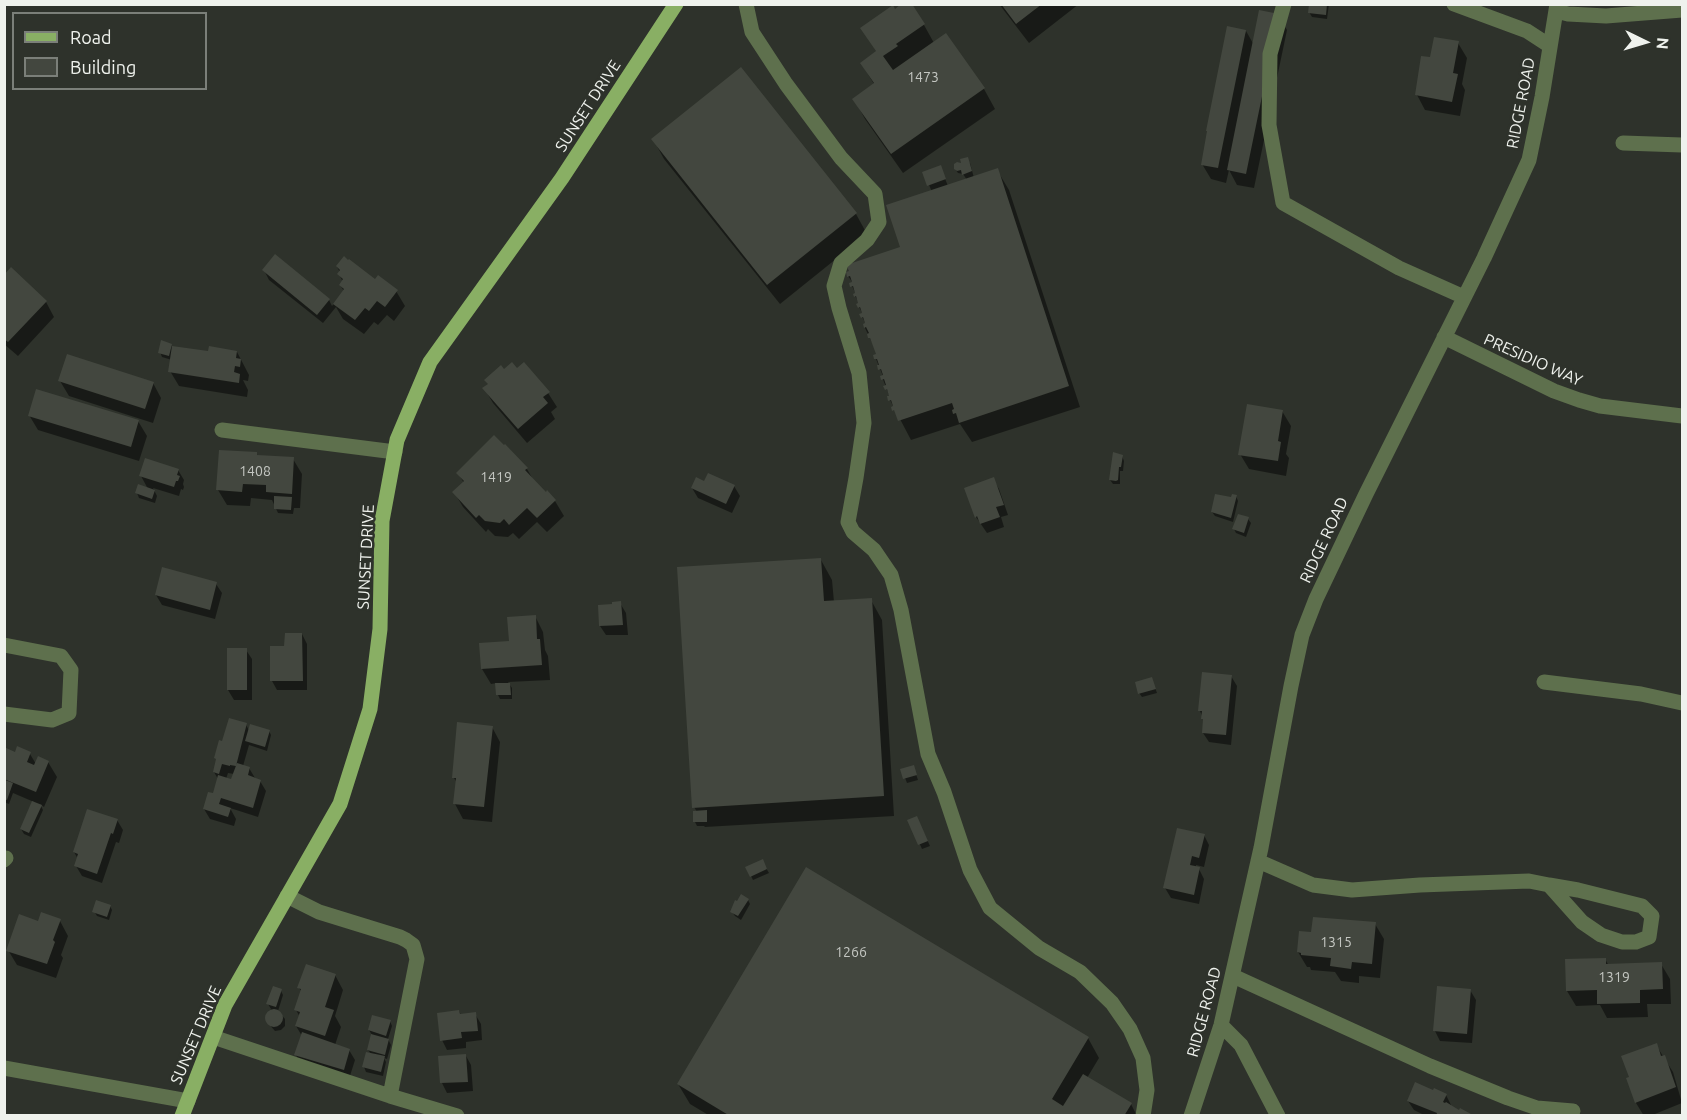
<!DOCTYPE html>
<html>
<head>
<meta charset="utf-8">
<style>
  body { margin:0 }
  #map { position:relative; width:1687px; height:1120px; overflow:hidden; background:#2e322b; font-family:Ubuntu,sans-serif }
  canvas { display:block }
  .frame { position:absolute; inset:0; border:6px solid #eff2ed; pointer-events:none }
  .legend { position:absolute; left:12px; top:12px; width:195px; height:78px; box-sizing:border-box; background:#2e322b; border:2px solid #7b7f79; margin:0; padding:8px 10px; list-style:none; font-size:18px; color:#eff2ed }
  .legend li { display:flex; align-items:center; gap:12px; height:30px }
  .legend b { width:30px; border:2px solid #7b7f79 }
  .north { position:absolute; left:1615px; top:12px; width:60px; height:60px; -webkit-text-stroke:4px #2e322b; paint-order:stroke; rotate:95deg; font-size:16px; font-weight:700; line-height:24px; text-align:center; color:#eff2ed }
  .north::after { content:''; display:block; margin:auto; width:21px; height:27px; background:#eff2ed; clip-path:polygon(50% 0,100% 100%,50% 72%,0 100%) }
</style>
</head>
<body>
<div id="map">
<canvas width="1687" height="1120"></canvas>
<div class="frame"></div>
<ul class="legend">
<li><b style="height:8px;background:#89af64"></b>Road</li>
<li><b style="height:16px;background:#43473f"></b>Building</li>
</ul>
<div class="north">N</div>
</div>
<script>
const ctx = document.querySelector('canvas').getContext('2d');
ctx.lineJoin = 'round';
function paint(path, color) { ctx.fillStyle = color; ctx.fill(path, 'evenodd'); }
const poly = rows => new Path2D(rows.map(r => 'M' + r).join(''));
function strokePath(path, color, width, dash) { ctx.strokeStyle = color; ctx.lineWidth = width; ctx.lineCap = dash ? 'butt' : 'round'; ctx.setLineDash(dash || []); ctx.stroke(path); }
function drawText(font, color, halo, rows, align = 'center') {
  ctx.font = font + ' Ubuntu,sans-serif'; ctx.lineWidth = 5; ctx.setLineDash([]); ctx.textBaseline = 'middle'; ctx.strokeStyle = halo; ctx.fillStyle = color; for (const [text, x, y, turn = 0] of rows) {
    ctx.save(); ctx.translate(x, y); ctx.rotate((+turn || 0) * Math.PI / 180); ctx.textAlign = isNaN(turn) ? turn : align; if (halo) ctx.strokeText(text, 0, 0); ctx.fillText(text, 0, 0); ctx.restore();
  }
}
paint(poly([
  [999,4,1079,4,1029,43],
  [1310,4,1329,4,1327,19,1312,17,1309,12],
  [1278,15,1287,30,1254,188,1237,185,1229,170,1226,183,1211,179,1202,164,1246,31,1254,45],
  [924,25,934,43,945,35,984,89,995,109,903,173,865,119,854,99,874,84,861,63,877,52,862,28],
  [1458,43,1467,58,1462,84,1465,90,1460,116,1425,110,1417,95,1431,59],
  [741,69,856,214,867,234,780,304,664,159,653,139],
  [970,163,974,178,997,170,1009,190,1080,407,972,442,960,424,911,440,890,400,890,397,882,377,883,376,876,359,878,355,865,328,865,325,866,324,861,315,863,314,859,307,860,304,855,296,856,294,851,284,853,283,848,276,902,248,932,192,924,173,942,171,948,186,967,180,963,174,958,173,955,169],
  [337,267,396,291,405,306,394,321,387,315,378,325,374,322,364,334,343,319,336,307,323,323,269,280,264,270,329,300,332,306,344,291,340,285,343,282,339,274,340,272],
  [4,277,46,302,54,317,18,356,4,344],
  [171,345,172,347,209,353,237,352,249,375,248,381,243,380,248,390,247,397,179,386,170,371,172,360,162,357,160,352],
  [60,381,153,383,161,398,153,423,69,396],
  [484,388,548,393,557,407,551,412,555,419,527,443,493,403],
  [1282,411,1291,426,1286,454,1289,458,1286,476,1249,469,1240,454],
  [29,415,138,421,147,436,139,461,38,430],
  [505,446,527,469,535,483,555,501,564,516,547,532,537,522,519,539,513,533,508,537,495,536,488,529,486,532,463,507,454,492,464,483,458,473],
  [256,453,258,456,293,459,302,474,300,508,294,508,293,514,278,513,272,500,251,498,250,506,227,505,218,490],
  [1122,456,1124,461,1123,471,1120,471,1120,484,1113,484,1110,480],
  [178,470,184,480,183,484,184,487,183,490,181,489,179,496,153,488,157,496,155,503,139,498,137,493,148,489,141,476],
  [993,479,999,489,1008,515,1001,517,1004,527,987,533,976,517],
  [734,486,740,496,732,513,698,498,692,488],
  [1236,496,1238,501,1233,522,1215,516,1212,512],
  [1248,519,1251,523,1246,537,1236,533,1234,529],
  [821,560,832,580,834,602,871,600,882,620,894,816,705,827,704,826,697,826,695,822,697,812,694,807],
  [216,584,222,593,215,619,162,605,156,595],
  [620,603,626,613,628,635,606,635,600,626],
  [535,616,543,632,545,650,548,656,550,680,508,682,512,688,512,699,500,699,498,695,497,683,491,684,482,669],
  [302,634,307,644,307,690,277,690,272,681,286,648],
  [246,650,252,659,252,700,234,700,228,690],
  [1231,676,1237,686,1231,745,1209,742,1203,733,1204,721,1200,711],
  [1152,679,1157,693,1142,697,1139,693],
  [246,725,250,732,269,731,271,735,267,751,249,745,243,766,249,768,255,778,260,781,266,791,258,817,230,808,236,819,234,826,210,819,204,809,214,795,218,779,214,772,223,742],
  [228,773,234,774,232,780,226,779],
  [492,727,500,742,492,822,463,819,455,804,457,783,454,778],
  [4,749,16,754,30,754,36,764,48,762,57,777,44,807,40,804,43,810,31,837,24,834,21,829,34,802,13,793,9,804,4,802],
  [902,770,915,771,918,780,907,783],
  [117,820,123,830,119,843,116,842,102,883,82,876,76,866,78,859,74,852],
  [909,820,919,822,930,846,922,849],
  [1204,835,1209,845,1204,867,1196,865,1196,868,1199,869,1204,879,1199,904,1171,898,1165,888],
  [762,861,769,873,753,880,751,876],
  [748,900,750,904,741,920,735,916,732,912],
  [110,906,112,910,109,920,97,916,94,911],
  [60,921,68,936,61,955,63,958,56,978,17,965,8,950,39,923],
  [1375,924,1384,939,1380,978,1359,976,1359,983,1341,981,1335,972,1311,970,1310,967,1307,967,1298,952],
  [1605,959,1609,966,1661,964,1670,979,1671,1004,1647,1004,1648,1017,1607,1018,1600,1005,1576,1006,1567,991],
  [335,975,343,990,335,1016,341,1027,335,1045,349,1050,355,1060,349,1079,301,1065,296,1055,302,1036,296,1026,300,1017,296,1010,302,992,299,988],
  [1470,990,1476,1000,1472,1043,1440,1041,1435,1031],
  [281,991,283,995,278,1011,285,1019,285,1026,281,1030,275,1031,267,1022,266,1015,271,1009,268,1004],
  [459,1011,461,1015,475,1014,481,1024,482,1040,466,1042,466,1048,447,1050,442,1040],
  [390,1021,392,1026,388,1039,391,1045,387,1059,384,1058,386,1062,383,1076,366,1072,364,1067,371,1054,368,1050,372,1035,369,1030],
  [1088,1038,1099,1058,1087,1078,1131,1104,1137,1116,710,1116,690,1104,678,1084],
  [1656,1045,1673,1072,1682,1103,1650,1116,1644,1116,1636,1103,1628,1079],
  [466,1056,471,1065,473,1091,447,1093,442,1083,440,1057],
  [1434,1092,1446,1095,1451,1105,1450,1107,1471,1116,1426,1116,1414,1110,1408,1101]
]), '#0007');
paint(poly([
  [901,4,912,4,925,24,896,44,898,46,883,56,893,70,946,33,985,88,891,154,852,99,874,83,860,63,876,51,860,28,893,5,895,9],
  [1001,4,1042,4,1016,24],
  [1309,4,1327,4,1326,15,1308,13],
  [1259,10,1279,14,1246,174,1227,170],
  [1227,26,1246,30,1218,168,1201,165,1207,131,1206,131],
  [1434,37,1459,41,1453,73,1458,74,1452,102,1415,95,1421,56,1430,57],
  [741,67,857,213,767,285,651,139],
  [968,157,972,171,962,175,961,170,957,171,954,169,954,164,957,162,961,163,960,159],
  [941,165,946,179,927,186,922,172],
  [998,168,1069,386,959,423,956,413,953,414,952,410,954,409,952,403,898,421,894,410,892,411,891,407,893,406,891,400,888,401,887,396,889,396,887,389,885,390,883,386,886,385,884,379,881,380,880,376,883,375,881,369,878,370,877,365,879,365,877,359,874,359,873,355,876,354,870,338,868,338,867,334,869,333,866,327,864,328,863,324,865,323,863,317,861,318,859,314,862,313,860,307,858,308,856,304,858,303,856,296,854,297,853,294,855,293,853,286,850,287,849,283,852,282,850,276,847,277,846,272,849,271,846,265,900,247,886,205],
  [275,254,330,299,317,315,262,270],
  [344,256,348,260,349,259,375,279,378,275,398,290,385,307,377,301,369,311,365,308,355,320,333,304,344,289,339,285,343,279,337,274,340,270,336,266],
  [11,267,47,301,8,342,4,339,4,275],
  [161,340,172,344,169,356,158,353],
  [172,346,208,351,209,346,237,351,236,358,241,359,240,367,235,366,234,372,240,374,239,383,168,372],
  [67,354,154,382,145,409,58,381],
  [512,362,517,368,524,362,550,392,543,397,548,403,518,429,482,388,488,384,484,380,501,365,504,369],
  [36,389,139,420,131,447,28,416],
  [1247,404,1283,410,1278,441,1281,442,1278,461,1238,455],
  [494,435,504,445,505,444,528,468,525,470,546,492,547,490,556,500,537,518,527,508,509,525,504,519,500,523,485,521,479,515,476,518,452,492,464,481,456,473],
  [219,450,257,452,257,455,294,457,292,494,266,492,266,485,243,484,242,492,216,490],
  [1113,452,1123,455,1121,467,1119,467,1118,480,1116,481,1109,480],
  [145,458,179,469,177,475,180,476,178,481,176,481,174,487,139,476],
  [708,473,735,485,726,504,691,488,696,477,704,481],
  [994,477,1004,505,996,507,1000,517,980,524,977,516,975,518,964,488],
  [138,484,155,490,152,499,135,493],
  [1215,494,1231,497,1232,494,1237,495,1231,518,1211,512],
  [274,496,292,497,291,510,274,509],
  [1238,514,1249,517,1244,533,1232,529],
  [821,558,824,601,872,598,884,796,692,808,677,567],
  [162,567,217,582,210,610,155,595],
  [621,601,623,625,599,626,598,605,612,604,612,602],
  [536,615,537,639,540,639,542,665,481,669,479,643,509,641,507,617],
  [285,633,302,633,303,681,270,681,270,646,284,646],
  [227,648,247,648,247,690,227,690],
  [1202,672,1232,675,1226,735,1202,733,1203,719,1201,719,1202,711,1198,711],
  [1152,677,1156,689,1138,694,1135,682],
  [495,683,510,683,511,695,496,695],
  [229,718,247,723,236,766,230,765,230,766,222,764,219,774,213,772,216,759,214,758,219,740,222,741],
  [457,722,493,726,484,807,453,804,456,778,452,778],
  [250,724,270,730,265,747,245,741],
  [17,746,31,752,27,762,34,765,38,756,49,761,36,792,4,779,4,747,15,752],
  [237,763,250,767,248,775,261,780,253,808,221,798,219,804,231,808,228,817,203,809,208,792,213,793,218,775,231,779],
  [914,765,917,775,903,779,900,769],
  [5,780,13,783,7,800,4,799],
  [32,801,42,805,29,833,20,829],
  [87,809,118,819,113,834,111,833,97,874,74,866,78,854,73,852],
  [707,810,707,822,693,822,693,811],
  [917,816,928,841,918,845,907,820],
  [1177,828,1205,834,1199,858,1192,856,1190,865,1200,867,1194,895,1163,888],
  [763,859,767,869,750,877,745,867],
  [806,867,1089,1037,1052,1099,1063,1106,1083,1074,1132,1103,1124,1116,730,1116,677,1084],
  [741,894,749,899,738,916,730,912,735,900,737,901],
  [96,900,111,905,107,917,92,912],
  [41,912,61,919,53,940,55,942,47,964,6,951,19,914,38,921],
  [1313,917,1376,922,1372,964,1352,962,1351,969,1330,966,1331,958,1301,955,1301,953,1297,952,1299,931,1311,932],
  [1606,958,1606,964,1662,962,1663,989,1640,990,1640,1003,1597,1004,1597,990,1566,991,1565,959],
  [306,964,336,974,325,1007,334,1010,325,1036,295,1026,300,1012,294,1010,301,989,297,988],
  [273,986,282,989,276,1007,266,1004],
  [1437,986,1471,989,1467,1034,1433,1031],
  '265 1018a9 9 0 1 1 18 0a9 9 0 1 1-18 0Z',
  [459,1010,460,1014,476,1012,478,1031,461,1032,462,1038,440,1041,437,1013],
  [372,1015,391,1020,386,1036,368,1030],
  [302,1032,350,1049,344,1070,294,1055],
  [371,1034,389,1039,385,1055,367,1050],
  [1657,1043,1661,1056,1665,1055,1676,1087,1635,1103,1626,1078,1629,1077,1621,1056],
  [366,1052,385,1056,381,1072,362,1067],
  [466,1054,468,1082,440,1083,438,1056],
  [1415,1082,1433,1090,1434,1088,1447,1094,1443,1102,1445,1103,1446,1102,1459,1110,1460,1108,1471,1114,1470,1116,1436,1116,1437,1113,1407,1101]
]), '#43473f');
strokePath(poly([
  [746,4,752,32,786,84,841,158,875,194,879,222,867,240,841,263,834,286,839,308,859,373,864,423,856,478,848,522,853,532,874,550,891,575,901,610,928,754,944,792,970,870,990,908,1039,948,1080,972,1112,1003,1130,1029,1143,1058,1147,1090,1143,1116],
  [1284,4,1270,54,1269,125,1283,203,1399,268,1464,297],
  [1454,4,1527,31,1550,46],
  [1556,11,1568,14,1606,16,1682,10],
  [1623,143,1682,145],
  [1444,337,1554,391,1579,400,1600,406,1682,416],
  [222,430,395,452],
  [4,645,61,656,71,670,69,713,52,720,4,714],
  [1544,682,1641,694,1682,703],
  [4,860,6,858],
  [1258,861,1313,885,1352,890,1420,885,1529,881,1549,885,1578,890,1642,906,1652,916,1649,937,1636,942,1622,942,1601,935,1582,922,1549,885],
  [287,896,319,912,400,937,406,940,413,945,417,959,390,1096],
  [1233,976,1430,1066,1508,1098,1537,1108,1573,1111],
  [1221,1025,1241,1045,1278,1116],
  [213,1037,390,1096,457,1116],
  [4,1068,188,1101],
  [1191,1116,1221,1025,1261,848,1291,686,1302,635,1316,599,1366,494,1484,258,1529,160,1542,97,1557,4]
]), '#5e704d', 15);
strokePath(poly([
  [182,1116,225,1005,340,804,370,709,380,629,382,521,397,440,430,362,562,178,676,4]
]), '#89af64', 15);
drawText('14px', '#c4c7c2', null, [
  ["1473",923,77],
  ["1408",255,471],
  ["1419",496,477],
  ["1315",1336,942],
  ["1266",851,952],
  ["1319",1614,977]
]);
drawText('16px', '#eff2ed', '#2e322b', [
  ["RIDGE ROAD",1521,103,-79],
  ["SUNSET DRIVE",588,106,-57],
  ["PRESIDIO WAY",1533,360,24],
  ["RIDGE ROAD",1324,540,-65],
  ["SUNSET DRIVE",366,557,-87],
  ["RIDGE ROAD",1204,1012,-75],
  ["SUNSET DRIVE",196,1035,-67]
]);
</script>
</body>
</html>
